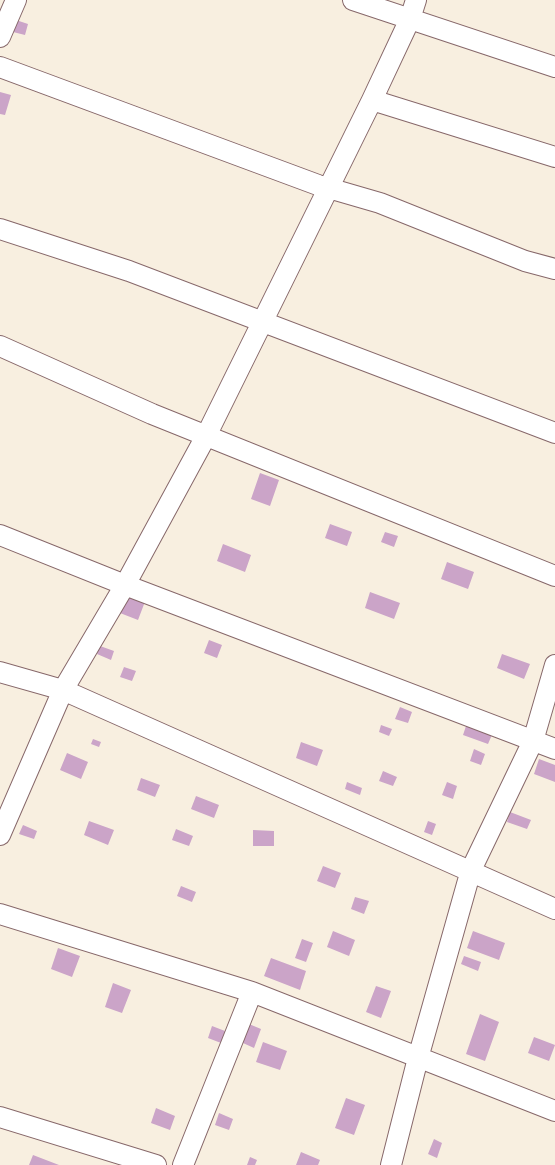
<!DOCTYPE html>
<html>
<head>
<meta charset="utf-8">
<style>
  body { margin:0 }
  canvas { display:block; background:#f8efe0 }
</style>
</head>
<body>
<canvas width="555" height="1165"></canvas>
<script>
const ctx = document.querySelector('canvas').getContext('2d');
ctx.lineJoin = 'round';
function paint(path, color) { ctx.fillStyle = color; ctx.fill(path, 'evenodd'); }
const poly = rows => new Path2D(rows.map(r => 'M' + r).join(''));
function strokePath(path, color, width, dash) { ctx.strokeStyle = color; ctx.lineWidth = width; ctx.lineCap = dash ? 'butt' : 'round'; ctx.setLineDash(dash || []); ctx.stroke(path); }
paint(poly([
  [13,19,28,24,25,35,9,31],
  [0,92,11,95,5,115,0,114],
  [260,473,279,480,270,506,251,499],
  [330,524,352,532,347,546,325,538],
  [385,532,398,536,394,547,381,542],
  [223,544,251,555,245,572,217,561],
  [447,562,474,572,468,589,441,579],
  [127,592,146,599,138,620,120,613],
  [370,592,400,603,394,619,365,608],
  [209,640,222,645,217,658,204,653],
  [100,646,114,651,111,660,97,654],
  [502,654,530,664,524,679,497,668],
  [124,667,136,671,132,681,120,677],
  [400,707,412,712,408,723,395,719],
  [468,720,494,730,488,744,463,735],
  [381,725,392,729,389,736,379,732],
  [93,739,101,742,99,747,91,744],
  [301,742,323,750,317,766,296,758],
  [474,749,485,754,481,765,470,761],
  [67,753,88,762,81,779,60,770],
  [539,759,555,765,555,782,534,774],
  [383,771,397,777,393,786,379,781],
  [141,778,160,785,155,797,137,790],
  [347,782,362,788,360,795,345,789],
  [447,782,457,786,453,799,442,795],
  [196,796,219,805,214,818,191,809],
  [510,812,531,820,527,829,507,822],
  [89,821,114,830,108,845,84,835],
  [428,821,436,824,432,835,424,832],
  [23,825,37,831,34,839,19,834],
  [176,829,193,836,189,846,172,840],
  [253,830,274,831,274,846,253,846],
  [323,866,341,873,335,888,317,881],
  [181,886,196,892,192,902,177,896],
  [355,897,369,901,364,914,351,909],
  [333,931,355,940,349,956,327,947],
  [473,931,505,943,499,960,467,948],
  [302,939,313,943,306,962,295,958],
  [58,948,80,956,72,977,51,969],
  [464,956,481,962,478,971,461,964],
  [271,958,306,971,300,990,264,976],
  [113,983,131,990,122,1013,105,1007],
  [376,986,391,991,381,1018,366,1012],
  [480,1014,499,1022,485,1061,466,1054],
  [249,1024,261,1029,254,1048,243,1043],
  [212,1026,225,1031,221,1043,208,1038],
  [534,1037,555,1045,549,1061,528,1053],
  [263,1042,287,1051,280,1070,256,1062],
  [346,1098,365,1105,354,1135,335,1128],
  [156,1108,175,1116,170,1130,151,1123],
  [219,1113,233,1119,229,1130,215,1125],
  [434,1139,442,1143,437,1158,428,1154],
  [301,1152,320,1160,318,1165,296,1165],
  [33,1155,59,1165,29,1165],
  [250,1157,257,1160,255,1165,247,1165]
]), '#cba4c8');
const minor = poly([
  [353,0,555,67],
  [0,37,16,0],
  [0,67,318,185,380,203,525,261,555,269],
  [372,100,555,157],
  [0,229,129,271,555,433],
  [0,346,152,414,555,576],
  [0,535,125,585,555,749],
  [0,672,63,690,555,909],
  [0,835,63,690,125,585,206,436,372,100,410,19,416,0],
  [0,914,252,992,555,1111],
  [0,1117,156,1165],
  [183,1165,252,992],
  [391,1165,418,1058,471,870,533,741,555,665]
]);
strokePath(minor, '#87686a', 22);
strokePath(minor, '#fff', 20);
</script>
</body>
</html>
